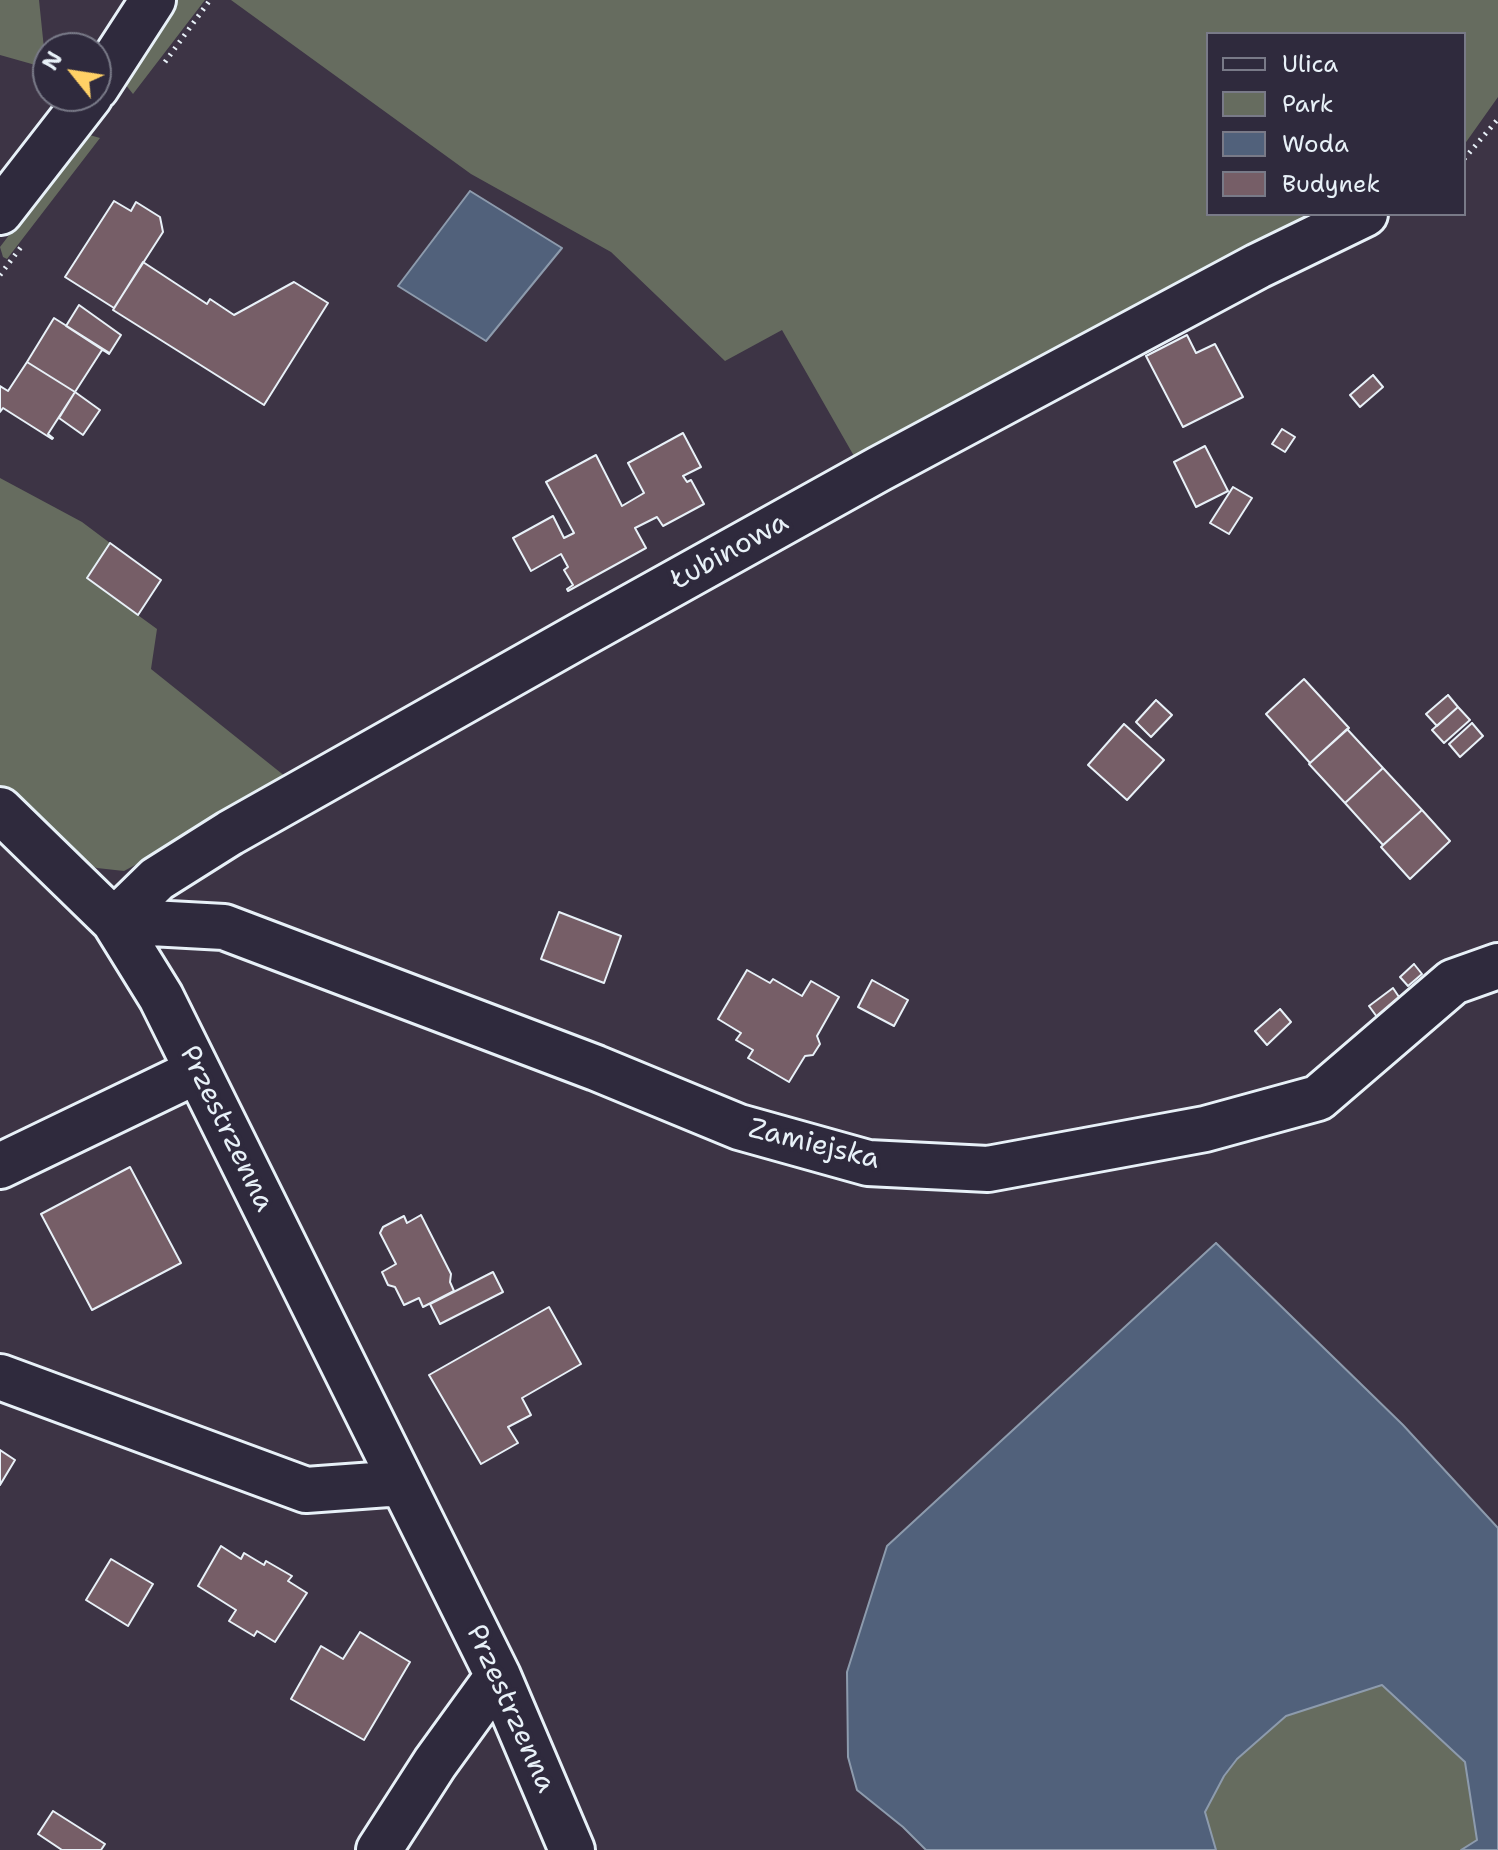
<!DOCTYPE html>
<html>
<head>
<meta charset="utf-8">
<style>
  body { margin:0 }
  #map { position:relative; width:1498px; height:1850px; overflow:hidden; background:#3d3445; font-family:"Shantell Sans",sans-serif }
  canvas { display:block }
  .legend { position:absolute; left:1206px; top:32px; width:260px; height:184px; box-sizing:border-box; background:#2f2a3d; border:2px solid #797a88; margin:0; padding:10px 14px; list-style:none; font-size:24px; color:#e8f1f8 }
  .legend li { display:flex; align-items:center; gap:16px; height:40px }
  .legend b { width:40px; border:2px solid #797a88 }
  .north { position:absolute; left:32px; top:32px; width:80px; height:80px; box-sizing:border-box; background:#2f2a3d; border:2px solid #797a88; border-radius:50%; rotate:300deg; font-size:22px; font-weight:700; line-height:32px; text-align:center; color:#e8f1f8 }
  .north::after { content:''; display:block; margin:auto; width:28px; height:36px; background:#ffd166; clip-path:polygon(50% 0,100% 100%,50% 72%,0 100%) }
</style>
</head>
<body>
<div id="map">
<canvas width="1498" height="1850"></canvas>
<ul class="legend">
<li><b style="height:10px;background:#2f2a3d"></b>Ulica</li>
<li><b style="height:22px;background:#666c5f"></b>Park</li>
<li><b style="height:22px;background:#51617b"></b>Woda</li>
<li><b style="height:22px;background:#765e67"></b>Budynek</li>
</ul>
<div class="north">N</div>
</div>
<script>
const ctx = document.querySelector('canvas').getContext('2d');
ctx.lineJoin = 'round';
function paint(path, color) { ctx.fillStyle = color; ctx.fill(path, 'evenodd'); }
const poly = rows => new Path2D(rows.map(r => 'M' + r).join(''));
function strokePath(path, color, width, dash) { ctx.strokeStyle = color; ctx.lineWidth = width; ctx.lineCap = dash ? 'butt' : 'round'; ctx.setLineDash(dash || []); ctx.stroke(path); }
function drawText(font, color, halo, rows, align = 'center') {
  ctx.font = font + ' "Shantell Sans",sans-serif'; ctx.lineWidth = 8; ctx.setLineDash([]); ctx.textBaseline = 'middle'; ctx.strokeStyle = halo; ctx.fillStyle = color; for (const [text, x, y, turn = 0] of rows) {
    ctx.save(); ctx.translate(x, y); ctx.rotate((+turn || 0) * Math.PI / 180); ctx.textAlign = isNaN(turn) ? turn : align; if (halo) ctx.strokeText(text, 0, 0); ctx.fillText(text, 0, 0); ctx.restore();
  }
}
paint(poly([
  [0,0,39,0,46,68,0,55],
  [178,0,205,0,133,94,125,84],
  [231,0,1498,0,1498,97,1464,145,1464,34,1208,34,1208,214,1341,214,862,470,782,330,725,361,611,252,471,174],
  [86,134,100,138,7,259,3,257,0,247],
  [0,478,82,522,110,543,87,578,157,629,151,669,291,781,124,871,97,868,83,862,0,790],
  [1382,1685,1465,1762,1477,1840,1461,1850,1216,1850,1205,1812,1224,1776,1237,1759,1286,1716]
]), '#666c5f');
const water = poly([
  [470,191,562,248,486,341,398,286,470,191],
  [1216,1243,1403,1425,1498,1528,1498,1850,1461,1850,1477,1840,1465,1762,1382,1685,1286,1716,1237,1759,1224,1776,1205,1812,1216,1850,926,1850,903,1827,857,1790,848,1757,847,1672,887,1546,1216,1243]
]);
paint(water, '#51617b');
strokePath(water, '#8d9bad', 2);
const building = poly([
  [114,201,131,211,136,202,160,217,163,232,114,308,65,277,114,201],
  [143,262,207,304,210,299,234,315,294,282,328,303,264,405,113,310,143,262],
  [79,305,121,335,109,354,66,326,79,305],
  [54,318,108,352,102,350,75,392,27,362,54,318],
  [1187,335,1196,353,1215,344,1243,397,1183,427,1146,356,1187,335],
  [27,362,75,392,48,434,53,438,52,439,3,408,0,412,0,386,8,391,27,362],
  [1373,375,1383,387,1360,407,1350,395,1373,375],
  [75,392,100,410,83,435,59,418,75,392],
  [1282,429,1295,437,1285,452,1272,444,1282,429],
  [683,433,701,467,683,476,687,482,691,480,704,504,663,526,657,517,635,528,646,548,568,591,567,589,573,585,564,570,568,567,561,554,531,571,513,538,553,516,564,538,574,533,546,482,596,455,622,506,644,493,628,463,683,433],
  [1205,446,1228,491,1196,507,1174,462,1205,446],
  [1233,487,1252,498,1229,534,1210,523,1233,487],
  [110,543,161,580,138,615,87,578,110,543],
  [1304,679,1349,728,1310,763,1266,714,1304,679],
  [1448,695,1458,707,1437,726,1426,714,1448,695],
  [1156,700,1172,715,1151,737,1136,722,1156,700],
  [1458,707,1470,720,1444,743,1432,730,1458,707],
  [1472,723,1483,736,1460,757,1449,744,1472,723],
  [1124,724,1164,760,1127,800,1088,765,1124,724],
  [1347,729,1383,768,1345,803,1309,764,1347,729],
  [1383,768,1422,810,1383,845,1345,803,1383,768],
  [1422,810,1450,841,1410,879,1381,847,1422,810],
  [559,912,621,936,604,983,541,959,559,912],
  [1414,964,1422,974,1408,986,1400,977,1414,964],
  [747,970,770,983,773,979,802,996,811,981,839,997,817,1036,820,1044,813,1055,805,1056,789,1082,748,1058,753,1050,736,1040,741,1033,718,1019,747,970],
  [872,980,908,1000,894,1026,858,1007,872,980],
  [1393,988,1401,1000,1377,1017,1369,1006,1393,988],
  [1280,1009,1291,1022,1267,1045,1255,1031,1280,1009],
  [130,1167,181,1263,92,1310,41,1214,130,1167],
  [421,1215,451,1274,450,1282,454,1291,423,1307,419,1298,404,1305,395,1287,388,1285,382,1272,396,1264,380,1233,383,1227,404,1216,407,1223,421,1215],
  [493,1272,503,1292,440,1324,430,1304,493,1272],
  [549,1307,581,1364,522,1398,531,1415,508,1427,518,1443,481,1464,429,1375,549,1307],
  [0,1450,15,1460,0,1485,0,1450],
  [221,1546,241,1559,244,1553,264,1565,266,1561,292,1576,288,1581,307,1593,275,1642,257,1631,254,1636,229,1621,236,1610,198,1586,221,1546],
  [111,1559,153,1584,128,1626,86,1600,111,1559],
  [360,1632,410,1662,364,1740,291,1699,321,1646,343,1659,360,1632],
  [53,1811,105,1844,101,1850,62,1850,38,1834,53,1811]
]);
paint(building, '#765e67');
strokePath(building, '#e8f1f8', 2);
const minor = poly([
  [96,88,153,0],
  [0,212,90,96],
  [0,810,114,921,161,997,498,1676,572,1850],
  [114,921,224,927,596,1068,739,1127,868,1163,988,1169,1205,1129,1318,1098,1453,982,1498,966],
  [114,921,157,879,230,833,579,636,879,469,1258,266,1365,214],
  [0,1166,197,1071],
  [0,1377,306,1490,402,1483],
  [379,1850,435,1763,498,1676]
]);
strokePath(minor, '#e8f1f8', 50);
strokePath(poly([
  [165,62,210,0],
  [1464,159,1498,119],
  [0,275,21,247]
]), '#e8f1f8', 5, [2, 6]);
strokePath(minor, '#2f2a3d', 44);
drawText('28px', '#e8f1f8', '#2f2a3d', [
  ["Łubinowa",730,552,-29],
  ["Przestrzenna",226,1129,64],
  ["Zamiejska",814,1145,14],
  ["Przestrzenna",510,1709,66]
]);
</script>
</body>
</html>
